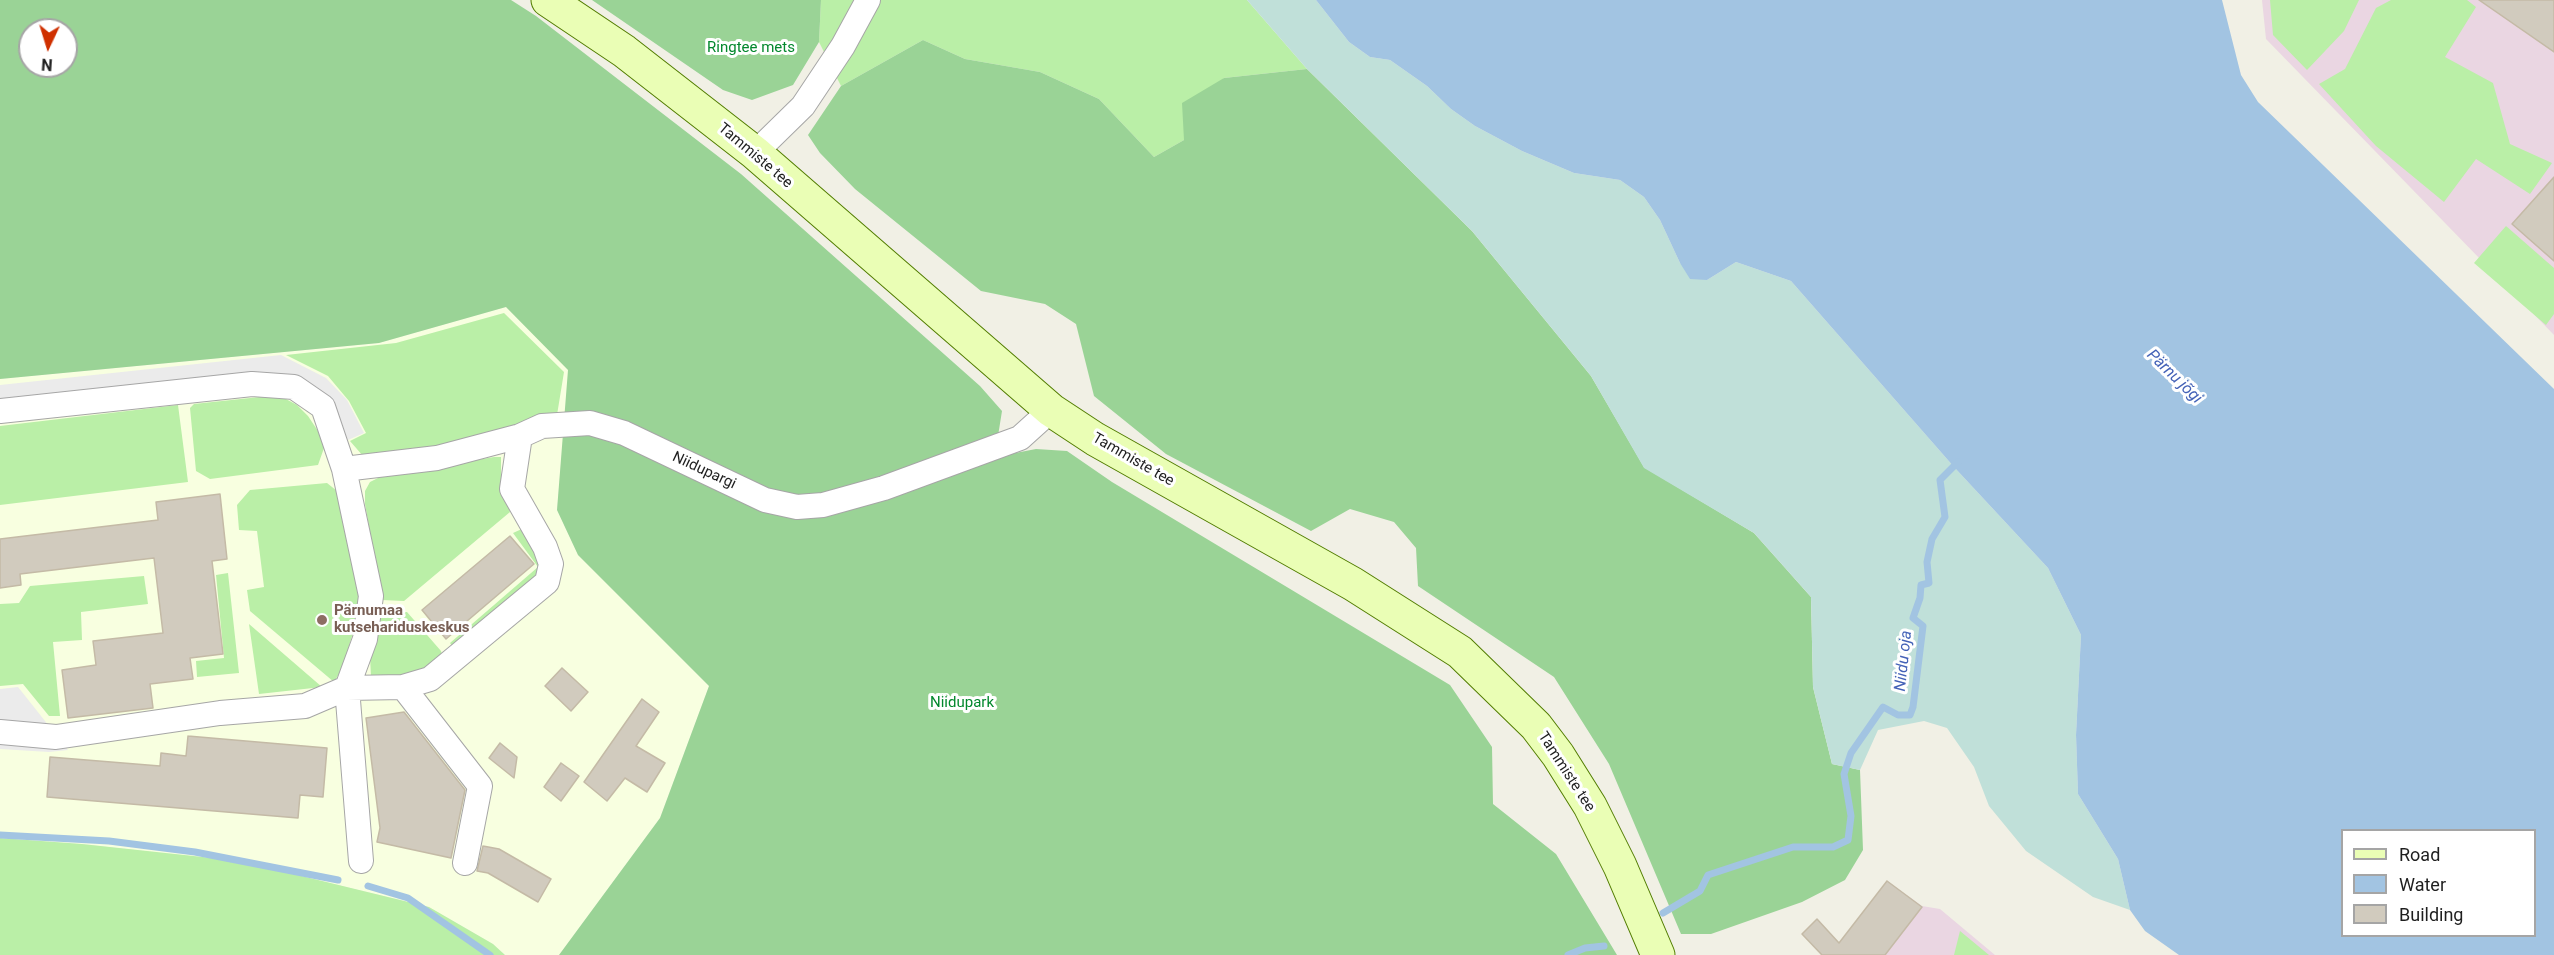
<!DOCTYPE html>
<html>
<head>
<meta charset="utf-8">
<style>
  body { margin:0 }
  #map { position:relative; width:2554px; height:955px; overflow:hidden; background:#f1f0e5; font-family:Roboto,sans-serif }
  canvas { display:block }
  .legend { position:absolute; left:2341px; top:829px; width:195px; height:108px; box-sizing:border-box; background:#fff; border:2px solid #a5a5a5; margin:0; padding:8px 10px; list-style:none; font-size:18px; color:#1f1f1f }
  .legend li { display:flex; align-items:center; gap:12px; height:30px }
  .legend b { width:30px; border:2px solid #a5a5a5 }
  .north { position:absolute; left:18px; top:18px; width:60px; height:60px; box-sizing:border-box; background:#fff; border:2px solid #a5a5a5; border-radius:50%; rotate:184deg; font-size:16px; font-weight:700; line-height:24px; text-align:center; color:#1f1f1f }
  .north::after { content:''; display:block; margin:auto; width:21px; height:27px; background:#cf3000; clip-path:polygon(50% 0,100% 100%,50% 72%,0 100%) }
</style>
</head>
<body>
<div id="map">
<canvas width="2554" height="955"></canvas>
<ul class="legend">
<li><b style="height:8px;background:#eafeb5"></b>Road</li>
<li><b style="height:16px;background:#a2c4e2"></b>Water</li>
<li><b style="height:16px;background:#d1cbbe"></b>Building</li>
</ul>
<div class="north">N</div>
</div>
<script>
const ctx = document.querySelector('canvas').getContext('2d');
ctx.lineJoin = 'round';
function paint(path, color) { ctx.fillStyle = color; ctx.fill(path, 'evenodd'); }
const poly = rows => new Path2D(rows.map(r => 'M' + r).join(''));
function strokePath(path, color, width, dash) { ctx.strokeStyle = color; ctx.lineWidth = width; ctx.lineCap = dash ? 'butt' : 'round'; ctx.setLineDash(dash || []); ctx.stroke(path); }
function drawText(font, color, halo, rows, align = 'center') {
  ctx.font = font + ' Roboto,sans-serif'; ctx.lineWidth = 6; ctx.setLineDash([]); ctx.textBaseline = 'middle'; ctx.strokeStyle = halo; ctx.fillStyle = color; for (const [text, x, y, turn = 0] of rows) {
    ctx.save(); ctx.translate(x, y); ctx.rotate((+turn || 0) * Math.PI / 180); ctx.textAlign = isNaN(turn) ? turn : align; if (halo) ctx.strokeText(text, 0, 0); ctx.fillText(text, 0, 0); ctx.restore();
  }
}
paint(poly([
  [2262,0,2554,0,2554,335,2266,39],
  [1887,881,1922,906,1940,909,1995,955,1831,955]
]), '#ead6e2');
paint(poly([
  [506,307,569,370,557,510,578,555,709,686,660,818,559,955,505,955,493,944,429,907,243,862,82,844,0,838,0,379,379,343]
]), '#f8ffe0');
paint(poly([
  [821,0,1247,0,1307,69,1224,78,1184,140,1154,157,1099,99,1040,72,965,59,923,40,841,86,819,42],
  [2270,0,2359,0,2344,31,2307,70,2273,35],
  [2391,0,2467,0,2476,7,2445,57,2493,83,2510,144,2552,163,2530,194,2476,159,2444,202,2376,146,2319,84,2345,69,2376,8],
  [2506,226,2554,268,2554,314,2546,325,2474,263],
  [504,313,564,372,557,415,442,446,363,456,350,441,366,433,349,401,328,376,286,355,396,343],
  [269,396,284,398,297,405,308,416,318,431,324,448,318,465,210,479,196,471,190,408,194,404],
  [178,405,188,482,0,505,0,426],
  [494,457,501,457,501,480,510,512,404,601,382,600,365,504,365,491,370,482,382,476],
  [327,483,337,491,360,595,359,613,342,669,334,682,250,611,247,590,264,587,257,531,239,530,237,505,250,490],
  [524,528,544,562,541,580,456,651,450,643,538,567,513,533],
  [228,573,239,673,197,677,196,661,224,658,216,575],
  [144,576,148,604,81,612,82,640,53,642,60,716,49,716,23,684,0,686,0,604,19,603,30,586],
  [407,612,441,651,444,661,422,676,371,677,370,656,381,613],
  [249,624,322,687,259,694],
  [0,838,82,844,240,861,429,907,493,944,505,955,0,955],
  [1960,931,1989,955,1954,955]
]), '#baefa7');
paint(poly([
  [0,0,511,0,536,16,741,174,980,386,1002,411,998,436,1005,455,1036,449,1067,451,1112,482,1450,685,1492,747,1493,804,1556,854,1617,955,559,955,660,818,709,686,578,555,557,510,568,370,506,307,379,343,0,379],
  [30,30,66,30,66,66,30,66],
  [592,0,821,0,819,42,793,85,752,100,723,90],
  [923,40,965,59,1040,72,1099,99,1154,157,1184,140,1182,103,1224,78,1307,69,1472,231,1591,376,1644,467,1754,533,1811,597,1813,687,1832,764,1860,770,1863,850,1845,880,1802,902,1711,934,1681,934,1609,764,1554,677,1418,586,1416,548,1394,522,1350,509,1311,531,1166,454,1094,396,1076,324,1045,304,981,291,855,189,820,153,808,135,841,86]
]), '#9ad396');
paint(poly([
  [1247,0,1316,0,1349,42,1370,57,1390,60,1427,86,1451,109,1475,126,1522,151,1574,173,1620,180,1644,197,1660,220,1680,263,1707,280,1736,262,1791,281,1954,467,2048,568,2081,635,2076,735,2078,794,2118,859,2130,910,2093,897,2026,851,1989,806,1974,767,1947,728,1924,721,1878,730,1860,770,1832,764,1813,687,1811,597,1754,533,1644,468,1591,376,1472,231,1307,69]
]), '#c0e0d9');
paint(poly([
  [281,355,326,378,347,400,364,433,348,440,330,404,310,389,0,403,0,385],
  [18,687,68,750,49,752,0,749,0,689]
]), '#ebebeb');
paint(poly([
  [1316,0,2222,0,2241,75,2258,102,2554,389,2554,955,2179,955,2145,931,2130,910,2118,859,2078,794,2076,735,2081,635,2048,568,1954,467,1791,281,1736,262,1707,280,1690,279,1680,263,1660,220,1644,197,1620,180,1574,173,1522,151,1475,126,1451,109,1427,86,1390,60,1370,57,1349,42],
  [2342,830,2534,830,2534,936,2342,936]
]), '#a2c4e2');
strokePath(poly([
  [0,835,109,841,195,852,338,880],
  [368,886,408,898,490,955],
  [1663,913,1700,891,1708,875,1793,847,1833,847,1848,840,1851,816,1844,774,1851,753,1883,707,1898,715,1910,715,1913,707,1923,626,1913,618,1920,598,1921,585,1929,583,1927,562,1932,539,1945,517,1940,480,1958,462],
  [1568,955,1585,948,1604,946]
]), '#a2c4e2', 7);
const building = poly([
  [2479,0,2554,0,2554,52,2479,0],
  [2554,177,2554,261,2512,224,2554,177],
  [220,494,227,559,212,561,223,654,190,658,193,679,150,684,153,708,68,718,62,670,96,665,93,641,163,633,154,558,20,574,21,585,0,588,0,539,158,520,156,502,220,494],
  [510,536,534,564,446,639,422,610,510,536],
  [562,668,588,692,571,711,545,686,562,668],
  [642,699,659,712,636,746,665,763,647,792,625,778,607,801,584,782,642,699],
  [404,712,465,790,451,858,377,842,380,828,366,718,404,712],
  [188,736,327,748,323,797,300,795,298,818,47,797,50,757,160,766,161,753,186,756,188,736],
  [500,743,517,757,514,778,489,758,500,743],
  [561,763,579,776,561,801,544,787,561,763],
  [483,846,499,849,551,879,538,902,488,873,477,871,483,846],
  [1887,881,1922,907,1885,955,1822,955,1802,934,1817,919,1839,943,1887,881]
]);
paint(building, '#d1cbbe');
strokePath(building, '#c4baa6', 1.5);
const street = poly([
  [755,153,803,106,843,46,868,0],
  [0,411,252,384,294,387,323,407,344,469,371,596,365,639,347,688,305,706,220,713,56,737,0,732],
  [344,469,437,458,520,436,542,426,590,423,624,433,765,500,797,507,823,505,884,488,1020,438,1051,410],
  [403,687,480,786,465,863],
  [361,861,347,688,403,687,430,679,547,582,551,564,545,547,512,489,520,436]
]);
const secondary = poly([
  [548,0,624,51,755,153,1051,410,1095,439,1353,584,1460,652,1536,726,1558,755,1590,806,1620,866,1658,955]
]);
strokePath(street, '#a6a6a6', 26);
strokePath(secondary, '#527d00', 35);
strokePath(street, '#fff', 24);
strokePath(secondary, '#eafeb5', 33);
for (const [x, y, r, color] of [
  [322,620,6,"#8d6e63"]
]) { const dot = new Path2D(); dot.arc(x, y, r, 0, 2 * Math.PI); ctx.fillStyle = color; ctx.fill(dot); strokePath(dot, '#fff', 2); }
drawText('15px', '#03882d', '#fff', [
  ["Ringtee mets",751,48],
  ["Niidupark",962,703]
]);
drawText('15px', '#1f1f1f', '#fff', [
  ["Tammiste tee",755,156,40],
  ["Tammiste tee",1133,460,30],
  ["Niidupargi",704,471,25],
  ["Tammiste tee",1566,772,57]
]);
drawText('bold 15px', '#785e54', '#fff', [
  ["Pärnumaa",334,611],
  ["kutsehariduskeskus",334,628]
], 'left');
drawText('italic 16px', '#4462b7', '#fff', [
  ["Pärnu jõgi",2174,377,44],
  ["Niidu oja",1904,661,-84]
]);
</script>
</body>
</html>
